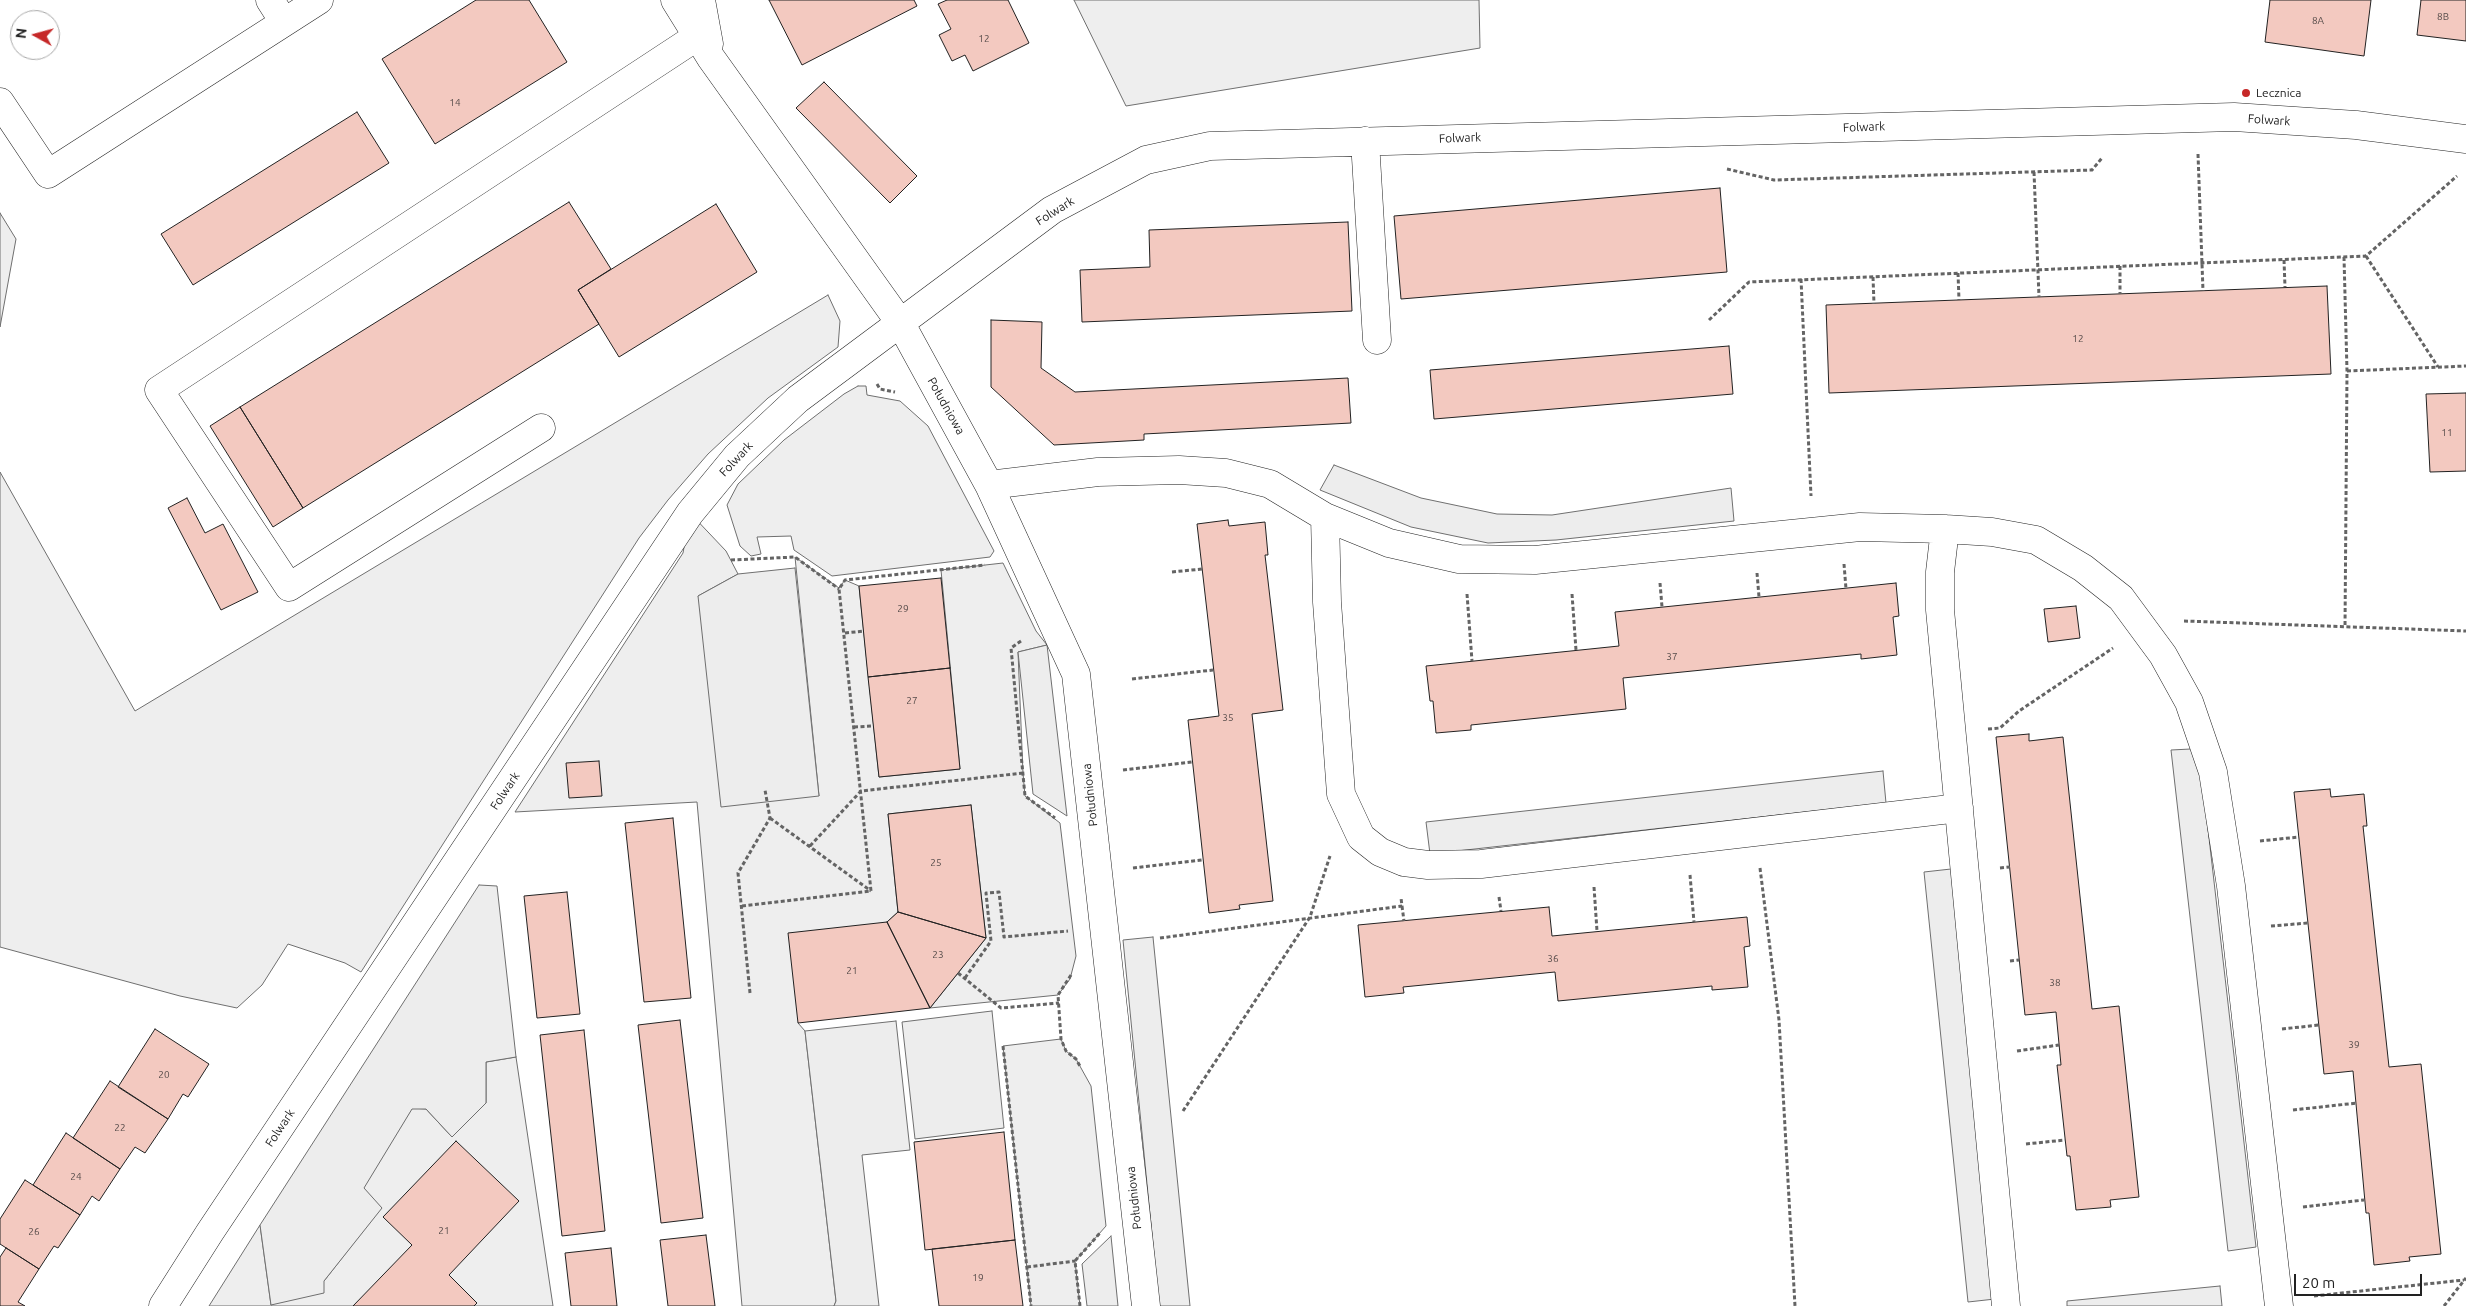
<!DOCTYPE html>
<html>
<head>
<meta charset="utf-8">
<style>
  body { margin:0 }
  #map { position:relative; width:2466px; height:1306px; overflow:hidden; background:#fff; font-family:Ubuntu,sans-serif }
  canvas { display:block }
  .north { position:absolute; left:10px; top:10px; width:50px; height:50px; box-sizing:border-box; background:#fff; border:1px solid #a7a7a7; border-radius:50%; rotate:277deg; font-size:14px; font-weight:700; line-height:20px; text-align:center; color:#222 }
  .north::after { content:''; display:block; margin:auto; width:18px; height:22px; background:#c62828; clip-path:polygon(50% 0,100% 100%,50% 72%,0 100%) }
  .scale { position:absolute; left:2294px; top:1274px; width:128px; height:22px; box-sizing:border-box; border:2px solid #222; border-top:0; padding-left:6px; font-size:15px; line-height:18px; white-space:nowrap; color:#222; -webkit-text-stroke:4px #fff; paint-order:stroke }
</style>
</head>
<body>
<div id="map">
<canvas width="2466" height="1306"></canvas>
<div class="north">N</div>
<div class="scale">20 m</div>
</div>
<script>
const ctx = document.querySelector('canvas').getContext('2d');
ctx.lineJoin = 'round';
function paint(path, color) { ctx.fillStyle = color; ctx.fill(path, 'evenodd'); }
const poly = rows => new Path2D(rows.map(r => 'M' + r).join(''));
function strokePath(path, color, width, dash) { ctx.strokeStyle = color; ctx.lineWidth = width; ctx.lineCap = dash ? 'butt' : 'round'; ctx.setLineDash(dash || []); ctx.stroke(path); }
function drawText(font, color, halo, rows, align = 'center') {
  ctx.font = font + ' Ubuntu,sans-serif'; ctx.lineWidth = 4; ctx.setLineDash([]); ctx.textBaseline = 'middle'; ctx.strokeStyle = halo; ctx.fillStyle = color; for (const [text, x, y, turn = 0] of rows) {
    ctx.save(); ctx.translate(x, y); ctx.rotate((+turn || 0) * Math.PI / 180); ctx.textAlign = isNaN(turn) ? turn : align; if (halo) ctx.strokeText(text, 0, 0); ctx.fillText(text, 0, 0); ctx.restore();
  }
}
const green = poly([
  [1074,0,1479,0,1480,48,1126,106,1074,0],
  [0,213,16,239,0,327,0,213],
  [828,295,840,321,838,347,768,398,708,454,668,500,639,538,361,972,345,963,288,944,262,985,237,1008,180,996,0,947,0,472,135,711,828,295],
  [858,386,866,386,867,395,900,401,928,426,994,551,990,557,832,576,794,550,791,536,757,537,761,554,751,556,740,546,727,505,738,484,784,440,844,394,858,386],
  [690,513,726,551,738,574,698,596,819,796,795,557,839,588,845,580,859,586,879,777,960,769,941,570,1003,563,1036,631,1047,645,1018,652,1023,773,1025,796,1060,823,1076,956,1070,979,1058,995,930,1008,986,938,971,805,888,814,898,912,887,922,798,1023,805,1031,836,1301,834,1306,742,1306,697,802,515,812,683,553,690,513],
  [1061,1039,1066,1051,1076,1059,1091,1086,1106,1226,1075,1261,1080,1306,1031,1306,1003,1046,1061,1039],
  [516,1057,553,1306,209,1306,260,1225,271,1305,324,1281,381,1208,363,1188,412,1108,426,1109,451,1136,486,1103,486,1062,516,1057]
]);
paint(green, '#eee');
strokePath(green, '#6f6f6f', 1);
const parking = poly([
  [1334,465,1421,498,1497,514,1552,515,1731,488,1734,521,1556,540,1488,543,1411,527,1320,490,1334,465],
  [795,568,819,796,721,807,698,596,738,574,795,568],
  [1047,645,1067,816,1033,794,1018,652,1047,645],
  [2191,749,2202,780,2205,803,2256,1247,2228,1251,2171,750,2191,749],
  [1883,771,1886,803,1430,854,1426,822,1883,771],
  [1951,869,1995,1299,1968,1302,1924,872,1951,869],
  [479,885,497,886,516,1057,486,1062,486,1103,452,1137,426,1109,412,1109,364,1188,382,1208,324,1281,324,1293,271,1305,260,1225,479,885],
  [1153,937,1190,1306,1159,1306,1123,940,1153,937],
  [992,1011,1004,1128,915,1139,902,1022,992,1011],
  [896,1021,910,1150,862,1155,879,1306,834,1306,836,1301,805,1031,896,1021],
  [1111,1236,1118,1306,1087,1306,1082,1264,1111,1236],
  [2220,1286,2222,1306,2067,1306,2067,1301,2220,1286]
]);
paint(parking, '#ededed');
strokePath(parking, '#6f6f6f', 1);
const building = poly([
  [476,0,529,0,567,62,435,144,382,59,476,0],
  [769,0,914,0,917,6,802,65,769,0],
  [947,0,1008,0,1029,43,973,71,965,55,952,61,939,35,951,29,938,4,947,0],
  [2270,0,2371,0,2364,56,2265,42,2270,0],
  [2421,0,2466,0,2466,41,2417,35,2421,0],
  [824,82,917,176,890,203,796,108,824,82],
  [357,112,389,163,193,285,161,234,357,112],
  [1720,188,1727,272,1401,299,1394,216,1720,188],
  [569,202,611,269,578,290,599,324,303,508,240,407,569,202],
  [716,204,757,272,619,357,578,290,716,204],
  [1348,222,1352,311,1082,322,1080,270,1150,267,1149,230,1348,222],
  [2327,286,2331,374,1829,393,1826,305,2327,286],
  [991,320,1042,322,1041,368,1075,392,1348,378,1351,423,1144,434,1144,440,1054,445,991,387,991,320],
  [1729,346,1733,394,1434,419,1430,370,1729,346],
  [2466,393,2466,471,2430,472,2426,394,2466,393],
  [240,407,303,508,273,527,210,426,240,407],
  [187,498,205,533,223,524,258,592,221,610,168,508,187,498],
  [1228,520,1229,526,1265,522,1268,555,1265,555,1283,710,1252,714,1273,901,1239,905,1240,909,1209,913,1188,720,1219,716,1197,524,1228,520],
  [941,578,950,668,868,677,859,586,941,578],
  [1896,583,1899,616,1893,617,1897,655,1861,659,1861,654,1623,678,1626,709,1471,725,1471,730,1436,733,1433,701,1430,701,1426,666,1619,646,1615,612,1896,583],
  [2076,606,2080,638,2048,642,2044,609,2076,606],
  [950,668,960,769,879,777,868,677,950,668],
  [2029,734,2029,741,2063,737,2092,1009,2119,1006,2139,1197,2110,1200,2111,1207,2076,1210,2070,1156,2067,1156,2057,1065,2061,1065,2056,1012,2025,1015,1996,737,2029,734],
  [599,761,602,796,569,798,566,763,599,761],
  [2330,789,2331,797,2364,794,2367,826,2363,826,2389,1067,2421,1064,2441,1254,2409,1257,2410,1261,2374,1265,2369,1213,2366,1213,2353,1071,2324,1074,2294,792,2330,789],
  [971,805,986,938,898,912,888,814,971,805],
  [673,818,691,998,644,1002,625,823,673,818],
  [567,892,580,1014,537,1018,524,896,567,892],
  [1549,907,1552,936,1747,917,1750,946,1744,947,1748,987,1712,990,1712,986,1558,1001,1555,972,1403,987,1404,993,1365,997,1358,925,1549,907],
  [898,912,986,938,930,1008,887,922,898,912],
  [887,922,930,1008,798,1023,788,933,887,922],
  [680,1020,703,1218,661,1223,638,1025,680,1020],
  [155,1029,209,1064,188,1097,183,1094,168,1119,118,1087,155,1029],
  [584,1030,605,1231,562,1236,540,1035,584,1030],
  [110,1081,168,1119,145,1153,135,1147,120,1169,73,1138,110,1081],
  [1004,1132,1015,1240,925,1250,914,1142,1004,1132],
  [66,1133,120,1169,99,1201,92,1196,80,1215,33,1185,66,1133],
  [456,1141,519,1201,449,1275,477,1303,474,1306,353,1306,412,1245,383,1217,456,1141],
  [25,1180,80,1215,58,1248,54,1246,39,1269,0,1244,0,1219,25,1180],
  [706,1235,715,1306,668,1306,660,1240,706,1235],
  [1015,1240,1023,1306,939,1306,932,1249,1015,1240],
  [6,1248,39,1269,18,1302,25,1306,0,1306,0,1257,6,1248],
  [611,1248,617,1306,571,1306,565,1253,611,1248]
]);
paint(building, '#f3c9c0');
strokePath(building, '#222', 1);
const minor = poly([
  [270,0,284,22],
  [675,0,711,58,901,324,989,485,1076,674,1146,1306],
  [701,0,709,44],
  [0,102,48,174,319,0],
  [1365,141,1377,340],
  [541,428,289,587,159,390,698,36],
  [989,485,1098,472,1179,470,1226,473,1270,484,1325,517,1389,543,1459,559,1535,560,1860,527,1945,529,1992,532,2036,540,2083,568,2121,598,2163,655,2189,702,2213,772,2231,886,2279,1306],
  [1325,517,1327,602,1341,794,1361,837,1380,852,1404,862,1428,865,1481,864,1959,808],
  [1945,529,1940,572,1940,610,2006,1306],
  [163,1306,210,1232,690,513,737,456,798,399,1052,210,1146,160,1210,146,2234,117,2356,125,2466,139]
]);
strokePath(minor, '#222', 29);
strokePath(poly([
  [2198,154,2203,291],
  [1727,169,1774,180,2092,170,2102,158],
  [2034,172,2039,297],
  [2366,256,2438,367],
  [2344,257,2347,371,2345,627],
  [2284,260,2285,287],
  [2120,266,2120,294],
  [1958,273,1959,300],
  [1873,277,1874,304],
  [1801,279,1811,496],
  [1709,320,1749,282,2366,256,2457,176],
  [2347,371,2466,366],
  [877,384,880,389,895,392],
  [731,560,795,557,839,589],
  [1844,564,1846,589],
  [1172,572,1202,569],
  [1757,573,1759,597],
  [1660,583,1662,607],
  [1467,594,1472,661],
  [1572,594,1576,650],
  [2184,621,2466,631],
  [845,633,864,631],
  [1021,641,1011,648,1025,796,1055,818],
  [1132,679,1213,670],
  [854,727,873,726],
  [1988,729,2000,728,2019,711,2113,648],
  [1123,770,1192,762],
  [770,818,871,891],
  [2260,841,2299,837],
  [810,846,861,791,1023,773],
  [1133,868,1202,860],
  [1760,868,1779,1020,1795,1306],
  [2000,868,2010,867],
  [1690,875,1694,922],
  [1594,887,1597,931],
  [1499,897,1501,911],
  [742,906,871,891,839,589,845,580,985,565],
  [1402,906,1404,921],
  [2271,926,2308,923],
  [1160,938,1402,906,1401,898],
  [2010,961,2019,960],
  [958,973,1001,1008,1059,1003],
  [1071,975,1058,995,1061,1039,1066,1051,1076,1059,1081,1068],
  [965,978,991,941,986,893,999,892,1004,937,1068,931],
  [750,993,738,873,770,818,765,790],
  [2282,1029,2319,1025],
  [1003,1046,1031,1306],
  [2017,1051,2059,1045],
  [2293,1110,2357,1103],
  [1183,1111,1310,917,1330,856],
  [2026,1144,2065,1140],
  [2303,1207,2364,1200],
  [1027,1267,1075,1261],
  [2314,1296,2464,1280],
  [1080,1306,1075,1261,1100,1233],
  [2444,1306,2466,1278]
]), '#646464', 3, [4, 2.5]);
strokePath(minor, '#fff', 28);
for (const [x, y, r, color] of [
  [2246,93,5,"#c62828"]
]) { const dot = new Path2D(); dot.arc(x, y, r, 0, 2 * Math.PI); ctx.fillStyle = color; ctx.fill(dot); strokePath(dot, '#fff', 2); }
drawText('10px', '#564c4a', null, [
  ["8B",2443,17],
  ["8A",2318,21],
  ["12",984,39],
  ["14",455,103],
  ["12",2078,339],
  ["11",2447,433],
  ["29",903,609],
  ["37",1672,657],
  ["27",912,701],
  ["35",1228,718],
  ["25",936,863],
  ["23",938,955],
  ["36",1553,959],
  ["21",852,971],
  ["38",2055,983],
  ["39",2354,1045],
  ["20",164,1075],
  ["22",120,1128],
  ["24",76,1177],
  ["21",444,1231],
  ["26",34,1232],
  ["19",978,1278]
]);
drawText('12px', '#222', '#fff', [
  ["Lecznica",2256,93]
], 'left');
drawText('12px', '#222', '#fff', [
  ["Folwark",2269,120,4],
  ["Folwark",1864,127,-2],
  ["Folwark",1460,138,-2],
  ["Folwark",1055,211,-32],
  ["Południowa",946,406,61],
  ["Folwark",736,459,-47],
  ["Folwark",505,791,-56],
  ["Południowa",1090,795,-96],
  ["Folwark",280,1128,-56],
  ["Południowa",1134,1198,-96]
]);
</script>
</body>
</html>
